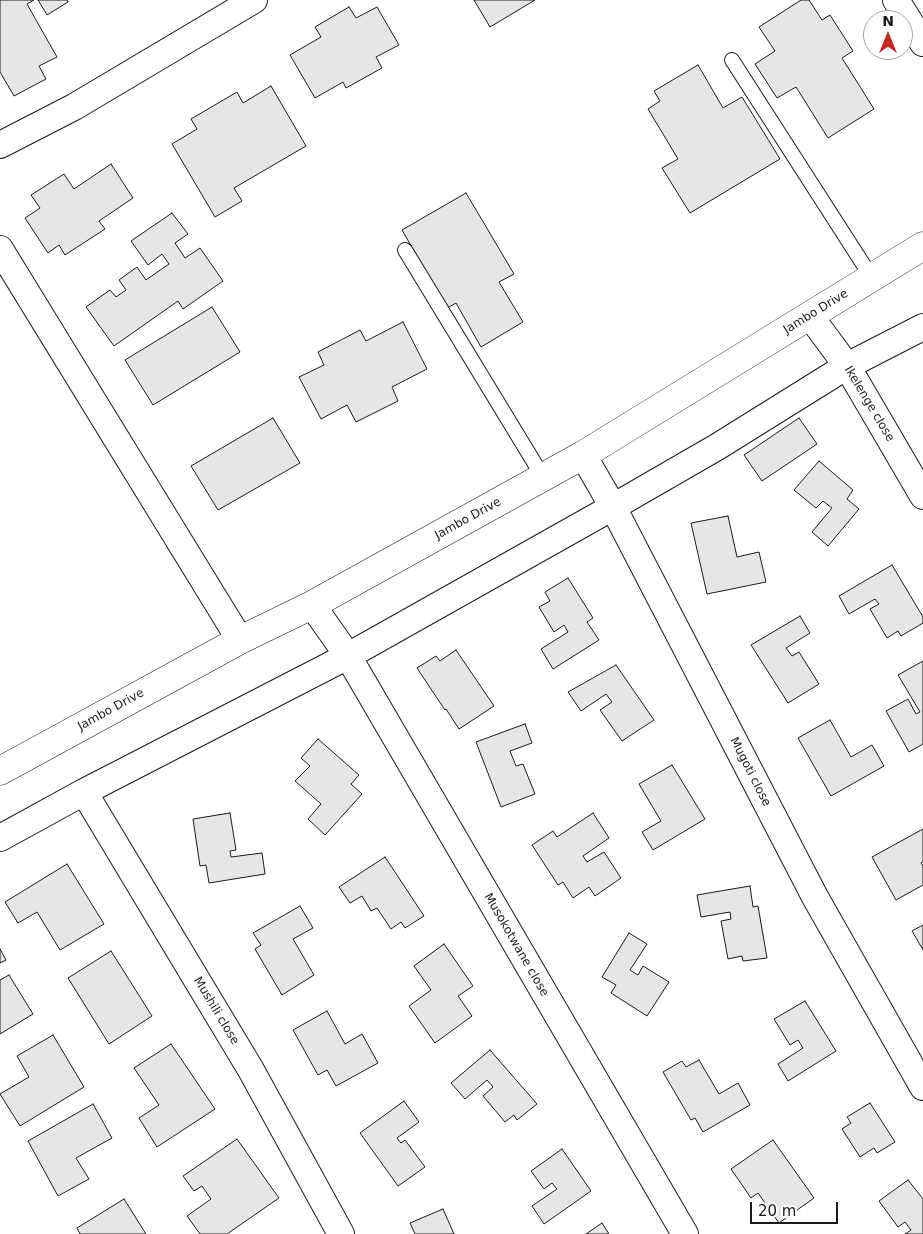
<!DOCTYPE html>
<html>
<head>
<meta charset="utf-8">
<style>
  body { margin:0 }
  #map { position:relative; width:923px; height:1234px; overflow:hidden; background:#fff; font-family:"DejaVu Sans",sans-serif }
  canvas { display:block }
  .north { position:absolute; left:863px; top:10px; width:50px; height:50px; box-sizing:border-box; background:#fff; border:1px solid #a3a3a3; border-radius:50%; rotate:0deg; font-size:14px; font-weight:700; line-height:20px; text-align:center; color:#1a1a1a }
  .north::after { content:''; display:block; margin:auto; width:18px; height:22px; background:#c62828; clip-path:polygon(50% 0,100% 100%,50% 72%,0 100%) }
  .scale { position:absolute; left:750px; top:1202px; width:88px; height:22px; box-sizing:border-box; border:2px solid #1a1a1a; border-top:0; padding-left:6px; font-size:15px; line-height:18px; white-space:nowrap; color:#1a1a1a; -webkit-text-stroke:4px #fff; paint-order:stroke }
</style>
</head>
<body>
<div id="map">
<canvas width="923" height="1234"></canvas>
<div class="north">N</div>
<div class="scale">20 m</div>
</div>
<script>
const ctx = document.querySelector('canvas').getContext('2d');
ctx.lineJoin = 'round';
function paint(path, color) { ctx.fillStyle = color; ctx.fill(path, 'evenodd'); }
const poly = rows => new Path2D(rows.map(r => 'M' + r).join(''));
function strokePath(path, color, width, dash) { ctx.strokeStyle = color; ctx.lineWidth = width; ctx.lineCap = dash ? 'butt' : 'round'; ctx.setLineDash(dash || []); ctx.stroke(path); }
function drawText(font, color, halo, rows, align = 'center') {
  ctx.font = font + ' "DejaVu Sans",sans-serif'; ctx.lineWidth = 4; ctx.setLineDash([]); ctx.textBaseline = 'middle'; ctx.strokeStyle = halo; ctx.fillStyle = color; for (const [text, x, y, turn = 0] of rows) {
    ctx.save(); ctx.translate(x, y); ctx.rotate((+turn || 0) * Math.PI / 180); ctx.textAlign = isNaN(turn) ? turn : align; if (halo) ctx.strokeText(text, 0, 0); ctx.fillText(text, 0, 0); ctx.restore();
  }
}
const building = poly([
  [0,0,34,0,27,4,57,57,39,66,46,79,14,96,0,72,0,0],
  [38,0,67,0,68,2,47,15,38,0],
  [474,0,535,0,490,27,474,0],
  [801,0,809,0,822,20,830,15,853,51,842,58,874,109,828,138,796,87,777,98,755,64,775,51,759,27,801,0],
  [349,7,356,18,377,7,399,45,376,57,382,68,346,88,343,82,315,98,290,55,321,37,315,27,349,7],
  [698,65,723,108,742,97,780,159,690,213,662,168,678,159,648,109,660,101,654,91,698,65],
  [271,86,306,146,234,188,242,201,215,217,172,144,197,129,191,119,237,92,243,103,271,86],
  [111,164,133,198,99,221,105,229,65,255,59,245,48,253,25,218,40,208,31,195,64,174,74,189,111,164],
  [466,193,514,274,499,282,523,322,481,347,456,303,447,308,402,230,466,193],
  [172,213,188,234,175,243,185,258,200,248,223,281,183,309,178,301,114,346,86,307,110,290,116,297,126,290,119,280,137,267,146,280,169,264,162,254,148,265,131,241,172,213],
  [212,307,240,352,153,405,125,360,212,307],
  [403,322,427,369,392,387,398,401,356,422,347,405,321,419,299,377,324,365,318,352,360,330,366,341,403,322],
  [273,418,300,463,218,510,191,466,273,418],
  [799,418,817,444,762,481,744,455,799,418],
  [819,461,853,490,847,499,859,509,828,546,812,532,832,508,823,501,816,508,794,490,819,461],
  [728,516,737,557,759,552,766,582,707,594,691,523,728,516],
  [892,565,923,617,923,623,901,636,898,631,887,638,870,609,879,604,875,599,849,614,839,596,892,565],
  [568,578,593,618,587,622,599,640,553,669,541,649,568,632,564,625,554,632,539,607,550,601,545,592,568,578],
  [800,616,810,633,786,648,792,656,799,652,819,684,788,703,751,645,800,616],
  [456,650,494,706,459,729,446,709,445,710,417,668,436,656,440,661,456,650],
  [923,661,923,744,909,752,886,711,908,699,916,714,920,712,898,675,923,661],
  [616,665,654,720,622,741,600,710,612,702,606,694,581,711,568,692,616,665],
  [830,720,851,757,872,745,884,766,831,796,798,738,830,720],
  [525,724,532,743,510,751,516,766,523,764,535,794,501,807,476,742,525,724],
  [318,739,359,775,351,784,362,794,325,835,308,819,321,804,295,781,310,766,301,758,318,739],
  [672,765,705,819,653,850,642,832,661,821,639,784,672,765],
  [230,813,236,850,230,851,231,857,262,853,265,874,209,883,206,865,200,866,193,819,230,813],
  [593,813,609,838,583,856,587,862,604,852,621,878,595,896,589,887,573,898,563,882,558,885,532,845,553,831,557,837,593,813],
  [923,829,923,862,921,863,923,866,923,885,896,900,872,857,923,829],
  [385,857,424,916,405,928,401,922,391,929,377,908,371,911,362,896,350,903,339,887,385,857],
  [67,864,104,924,60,950,37,912,18,923,5,902,67,864],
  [750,886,753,907,758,906,767,958,743,961,742,956,728,959,721,921,731,919,730,912,701,917,697,895,750,886],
  [300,906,313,928,293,939,314,975,282,995,255,949,261,945,253,933,300,906],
  [923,925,923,950,912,931,923,925],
  [629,933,647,944,630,970,638,975,643,966,669,982,647,1016,611,993,616,985,602,977,629,933],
  [444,944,473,986,458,996,472,1016,435,1043,409,1006,431,990,414,966,444,944],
  [0,949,6,960,0,963,0,949],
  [111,951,152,1016,109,1044,68,978,111,951],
  [9,975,33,1014,0,1034,0,980,9,975],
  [805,1001,836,1051,788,1081,778,1064,803,1048,798,1040,790,1045,774,1019,805,1001],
  [327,1011,345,1044,362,1034,378,1063,336,1086,327,1070,318,1075,293,1030,327,1011],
  [53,1035,84,1087,20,1126,0,1094,29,1077,17,1056,53,1035],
  [171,1044,215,1109,157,1147,139,1118,159,1105,134,1068,171,1044],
  [490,1050,537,1104,517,1120,514,1115,505,1122,483,1096,493,1087,487,1080,465,1099,451,1083,490,1050],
  [699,1060,719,1094,738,1083,750,1105,703,1132,695,1118,691,1120,663,1072,682,1061,686,1067,699,1060],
  [404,1101,419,1122,397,1138,401,1143,405,1140,425,1167,398,1186,360,1133,404,1101],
  [870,1103,895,1142,877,1153,874,1148,860,1157,842,1129,851,1123,847,1117,870,1103],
  [93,1104,112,1138,76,1158,89,1179,58,1196,28,1141,93,1104],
  [237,1139,279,1198,227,1234,200,1234,187,1216,211,1199,202,1186,194,1191,183,1176,237,1139],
  [773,1140,814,1198,779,1223,758,1193,751,1198,731,1169,773,1140],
  [562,1149,591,1191,544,1224,532,1206,557,1189,552,1183,544,1189,531,1171,562,1149],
  [908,1180,923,1199,923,1234,905,1234,911,1230,905,1222,898,1227,879,1201,908,1180],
  [124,1199,146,1234,80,1234,77,1228,124,1199],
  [443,1209,454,1234,415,1234,410,1223,443,1209],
  [602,1223,609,1234,586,1234,602,1223]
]);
paint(building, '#e6e6e6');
strokePath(building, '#1a1a1a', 1);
const service = poly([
  [732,60,872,278],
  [405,250,543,477]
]);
const minor = poly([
  [896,0,923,43],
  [0,145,74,107,254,0],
  [0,249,240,640],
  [810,316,847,366,923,496],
  [583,455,613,507,815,897,923,1087],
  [312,605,348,656,685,1234],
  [84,792,251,1070,341,1234],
  [0,838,84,792,348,656,613,507,717,447,847,366,923,327]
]);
const tertiary = poly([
  [0,771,240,640,312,605,583,455,923,246]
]);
strokePath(service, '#1a1a1a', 16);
strokePath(minor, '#1a1a1a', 28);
strokePath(tertiary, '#1a1a1a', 29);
strokePath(service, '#fff', 14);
strokePath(minor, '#fff', 26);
strokePath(tertiary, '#fff', 28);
drawText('12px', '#1a1a1a', '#fff', [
  ["Jambo Drive",816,312,-32],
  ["Ikelenge close",869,404,59],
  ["Jambo Drive",468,519,-29],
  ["Jambo Drive",111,710,-29],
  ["Mugoti close",750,772,63],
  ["Musokotwane close",516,945,60],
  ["Mushili close",216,1011,59]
]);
</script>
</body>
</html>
